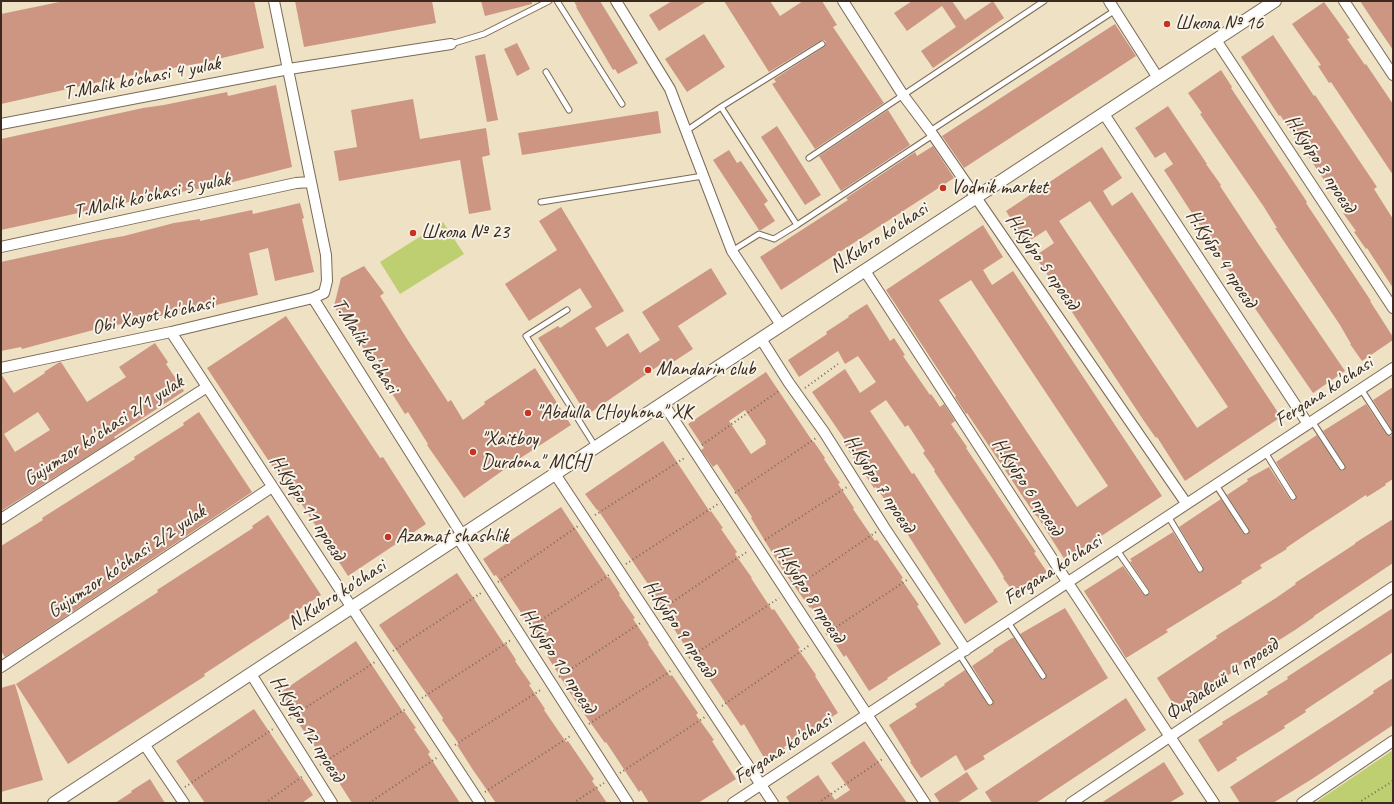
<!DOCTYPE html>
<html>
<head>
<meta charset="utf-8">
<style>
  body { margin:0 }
  #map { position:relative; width:1394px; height:804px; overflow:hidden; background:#efe1c3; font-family:Caveat,sans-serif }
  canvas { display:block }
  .frame { position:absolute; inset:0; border:2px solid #3b2a1e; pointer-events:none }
</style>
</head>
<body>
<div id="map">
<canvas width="1394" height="804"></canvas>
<div class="frame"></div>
</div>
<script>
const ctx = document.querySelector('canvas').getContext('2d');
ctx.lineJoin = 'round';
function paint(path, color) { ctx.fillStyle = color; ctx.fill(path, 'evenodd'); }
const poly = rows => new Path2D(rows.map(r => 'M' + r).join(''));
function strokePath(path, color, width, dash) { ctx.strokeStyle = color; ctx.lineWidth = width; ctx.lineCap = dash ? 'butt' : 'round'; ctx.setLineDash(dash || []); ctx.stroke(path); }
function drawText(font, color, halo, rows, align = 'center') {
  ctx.font = font + ' Caveat,sans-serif'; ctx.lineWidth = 4; ctx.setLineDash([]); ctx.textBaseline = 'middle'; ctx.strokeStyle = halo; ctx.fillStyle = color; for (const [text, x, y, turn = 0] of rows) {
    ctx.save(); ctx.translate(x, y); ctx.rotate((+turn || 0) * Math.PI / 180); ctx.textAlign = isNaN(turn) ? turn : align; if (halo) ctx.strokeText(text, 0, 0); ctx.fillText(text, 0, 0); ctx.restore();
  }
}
paint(poly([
  [443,222,464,254,400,294,380,262],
  [1393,750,1393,803,1315,803]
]), '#becf72');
paint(poly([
  [64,1,254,1,264,48,201,63,117,78,1,104,1,14],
  [295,1,432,1,436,23,304,47],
  [481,1,532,1,532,4,485,16],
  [574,1,600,1,638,63,618,74,615,69,613,70,576,7,577,7],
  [672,1,707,1,659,31,649,15],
  [724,1,770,1,780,16,803,1,822,1,837,25,833,27,884,103,815,149,772,84,776,82,774,79,824,47,826,42,824,40,820,41,769,72],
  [912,1,952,1,965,20,993,1,1004,18,933,68,921,51,956,27,942,6,907,31,894,13],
  [1360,1,1393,1,1393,50,1378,28],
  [1324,2,1350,38,1347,39,1365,65,1366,64,1393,104,1393,175,1331,82,1329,83,1318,66,1321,65,1292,24],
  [1115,24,1136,56,964,168,942,136],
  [704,34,725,67,687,92,665,59],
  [1273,35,1314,96,1315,95,1377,187,1374,189,1393,219,1393,288,1367,248,1366,249,1354,232,1356,231,1343,213,1346,212,1280,115,1279,116,1268,99,1241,57],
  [517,43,530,69,517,76,504,49],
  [485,54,498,120,487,122,475,56],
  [1221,70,1232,87,1231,88,1307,202,1306,203,1371,301,1370,301,1393,337,1393,340,1362,361,1350,344,1351,344,1340,325,1275,228,1277,228,1264,207,1200,114,1202,113,1188,93],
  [276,85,292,167,229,183,165,195,165,194,1,230,1,139,143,108,164,105,227,92,228,96],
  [413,99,420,139,486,128,490,155,482,157,491,210,469,214,460,160,339,181,334,151,357,147,351,110],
  [1168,106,1207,164,1206,164,1221,185,1220,186,1259,245,1345,371,1313,393,1228,269,1164,170,1173,164,1165,152,1155,158,1135,128],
  [888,110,910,145,841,191,819,156],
  [658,111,661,133,522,155,518,133],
  [777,126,821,195,805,205,761,137],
  [933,146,954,178,781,290,760,257,848,200,846,198,915,152,917,156],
  [1102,147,1122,178,1103,191,1112,206,1132,192,1281,417,1185,481,1157,437,1156,438,1144,421,1035,256,1054,243,1046,230,1026,243,1006,211],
  [1090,201,1228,407,1197,428,1059,221],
  [729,150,737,163,741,161,768,201,764,204,775,221,761,230,759,230,713,160],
  [300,203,304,218,302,219,314,272,275,281,268,248,249,253,258,295,166,317,165,315,97,329,22,349,21,347,1,351,1,262,101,240,124,236,174,223,200,219,200,221,252,210,253,214],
  [561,207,624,311,595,328,607,347,628,333,640,353,660,340,642,312,711,268,727,294,678,326,693,349,667,366,664,362,587,415,538,338,558,326,560,328,592,307,580,288,529,321,505,284,557,250,539,221],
  [983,225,1003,257,983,270,992,285,1013,271,1162,496,1065,560,1037,516,1036,516,1025,500,967,413,966,414,955,397,956,396,951,389,886,290],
  [971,280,1108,486,1077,507,939,300],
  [364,266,384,293,380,296,409,342,448,402,451,400,463,420,485,404,484,402,535,368,571,425,519,459,464,498,427,445,428,444,408,412,405,414,360,343,345,320,343,321,334,306,341,278],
  [867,304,890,341,894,338,905,355,903,356,930,395,931,394,940,407,944,404,955,421,951,424,967,447,966,448,1036,552,1034,553,1047,572,1015,594,1003,578,1004,577,994,561,934,471,935,470,923,453,925,451,908,425,905,427,886,400,870,411,912,474,914,473,925,490,998,602,965,624,896,516,876,487,874,488,845,445,847,443,812,392,845,369,860,393,876,382,858,356,845,364,838,351,799,377,788,360,827,334,826,332,849,317,848,316],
  [286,316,380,458,383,457,426,524,348,576,301,503,298,505,207,368],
  [155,343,168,362,166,364,184,391,114,437,115,439,1,511,1,374,14,393,45,373,44,372,58,363,61,362,87,402,126,377,119,367],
  [38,412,50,430,15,452,4,434],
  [766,372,813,442,814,442,825,458,824,459,840,483,838,484,854,508,853,509,875,541,877,540,903,578,901,579,919,605,917,606,941,644,887,678,888,679,869,691,846,655,844,657,811,607,810,608,782,569,751,518,752,517,717,464,713,467,701,450,704,448,688,424],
  [745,410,766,441,765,442,766,444,751,454,729,421],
  [1393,387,1393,479,1385,484,1386,485,1367,497,1366,495,1308,533,1286,548,1287,549,1260,565,1262,568,1241,581,1242,583,1166,630,1168,632,1126,658,1084,591,1123,566,1143,594,1148,595,1150,593,1149,590,1130,562,1132,561,1130,559,1173,532,1197,571,1200,573,1202,572,1203,567,1179,527,1221,499,1243,533,1246,535,1248,534,1249,529,1227,495,1248,481,1247,479,1269,467,1290,499,1293,501,1295,500,1296,495,1276,462,1317,435,1339,469,1342,471,1344,470,1345,465,1323,431,1366,404,1386,434,1391,436,1393,433,1392,430,1373,400],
  [199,412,252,492,5,657,1,651,1,546,43,520,42,518,135,459,134,457,184,425,183,423],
  [663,441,710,512,711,511,723,528,721,529,737,552,735,554,752,578,751,578,772,610,774,609,800,648,798,649,816,675,815,676,838,713,784,747,785,749,766,761,744,724,741,726,708,677,707,677,691,655,663,612,664,611,648,588,650,587,598,510,597,510,585,494],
  [561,507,608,578,609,577,620,594,619,595,635,618,633,619,649,643,648,644,670,676,672,675,698,713,696,715,714,740,712,741,736,779,698,803,649,803,641,790,639,792,606,742,605,743,577,704,546,654,548,653,496,575,494,576,483,559],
  [268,515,321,595,298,610,299,612,204,674,205,676,68,764,16,684,158,592,157,590,253,528,252,526],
  [1393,519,1393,563,1314,616,1314,617,1295,630,1235,668,1236,670,1177,710,1157,678,1217,638,1216,636,1276,598,1296,584,1295,583,1355,544,1355,543],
  [457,573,504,644,505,643,516,660,515,661,531,684,529,685,545,709,544,710,566,742,568,741,594,779,592,781,607,803,496,803,473,770,457,745,459,744,442,720,443,718,379,625],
  [1065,608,1108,678,983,756,985,759,965,771,956,755,921,778,910,762,911,761,889,725,917,707,915,704,945,685,944,684,965,670,987,704,990,706,992,705,993,700,972,666,994,651,993,650,1012,638,1014,638,1040,678,1043,680,1045,679,1046,674,1020,634],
  [1393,608,1393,652,1305,710,1306,712,1284,726,1285,728,1236,758,1237,760,1218,772,1198,740,1223,724,1222,722,1268,694,1267,692,1288,679,1287,677],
  [356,641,403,712,404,711,416,728,414,729,430,752,428,754,460,803,352,803,327,764,278,694],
  [1393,678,1393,725,1312,779,1273,803,1240,803,1230,787,1355,706,1374,693,1373,691],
  [15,684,43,780,1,792,1,688],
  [1126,698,1146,730,1036,803,992,803,985,792],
  [254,709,301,779,302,778,313,795,302,803,205,803,176,761],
  [864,741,907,803,790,803,786,797,818,775,835,800,850,790,831,763],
  [1164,762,1184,794,1169,803,1101,803],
  [967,772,978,789,957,803,940,803,934,794],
  [150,779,165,803,115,803,132,792,131,791]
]), '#cc9683');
const service = poly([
  [557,1,622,104],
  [451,44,484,34,549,1],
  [546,72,569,110],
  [721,107,797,225,774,239,759,234,732,251],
  [686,131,721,107,822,44],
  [930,131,1114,11],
  [809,158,1044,1],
  [541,202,703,176],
  [797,225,933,135],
  [567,310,526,336,595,446],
  [1361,389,1389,432],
  [1312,421,1342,467],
  [1265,452,1293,497],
  [1216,485,1246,531],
  [1168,516,1200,569],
  [1117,550,1146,592],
  [1008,622,1043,676],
  [959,654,990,702]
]);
const minor = poly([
  [274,1,326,255,327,281,324,293,313,298,462,535],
  [616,1,670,89,732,251,781,325],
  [843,1,903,95,933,135,1186,503],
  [1109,1,1158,78],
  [1344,1,1393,75],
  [1216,40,1393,308],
  [1104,114,1308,424],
  [1,124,289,69,451,44],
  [1,247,296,183,311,182],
  [865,271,1068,583,1214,803],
  [171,332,480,803],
  [761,339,789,383,824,432,884,527,966,650],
  [1,368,171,332,313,298],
  [663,403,925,803],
  [555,474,773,803],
  [1,519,207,387],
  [458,538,628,803],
  [1,667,272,487],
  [251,674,332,803],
  [144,744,184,803],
  [733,803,1393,368],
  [1071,803,1393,587],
  [1302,803,1393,741]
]);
const tertiary = poly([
  [54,803,1275,1]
]);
strokePath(service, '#7a6a58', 7);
strokePath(minor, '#7a6a58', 12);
strokePath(tertiary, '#7a6a58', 14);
strokePath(poly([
  [805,388,838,364],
  [702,445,780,390],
  [735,493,816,438],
  [595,515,686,457],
  [765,540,847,487],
  [626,564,718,504],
  [498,582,578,526],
  [796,587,876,532],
  [659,611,748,551],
  [528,629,609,575],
  [826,634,907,580],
  [393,651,481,593],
  [689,658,779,598],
  [559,677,642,622],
  [422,698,511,640],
  [722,706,810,645],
  [290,718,375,662],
  [589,724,672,670],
  [455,745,542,689],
  [320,765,407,708],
  [620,773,705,717],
  [185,787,273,729],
  [485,792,572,735],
  [265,803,303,776],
  [369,803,438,757],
  [573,803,604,783],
  [818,803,884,758],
  [1358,803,1393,781]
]), '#7a6a58', 2, [1, 3]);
strokePath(service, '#fff', 5);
strokePath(minor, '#fff', 10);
strokePath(tertiary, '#fff', 12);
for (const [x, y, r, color] of [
  [1167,24,4,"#c8321e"],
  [943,188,4,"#c8321e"],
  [413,233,4,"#c8321e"],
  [648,370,4,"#c8321e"],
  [528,413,4,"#c8321e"],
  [473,452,4,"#c8321e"],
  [388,537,4,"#c8321e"]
]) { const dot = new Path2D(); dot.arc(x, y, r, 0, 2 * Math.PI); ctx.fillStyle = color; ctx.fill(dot); strokePath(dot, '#f7f3e8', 1.5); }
drawText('20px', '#3b2a1e', '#f7f3e8', [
  ["Школа № 16",1175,24],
  ["Vodnik market",951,188],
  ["Школа № 23",421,233],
  ["Mandarin club",656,370],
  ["\"Abdulla CHoyhona\" XK",536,413],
  ["\"Xaitboy",481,440],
  ["Durdona\" MCHJ",481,463],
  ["Azamat shashlik",396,537]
], 'left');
drawText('20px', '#3b2a1e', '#f7f3e8', [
  ["T.Malik ko'chasi 4 yulak",142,79,-11],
  ["Н.Кубро 3 проезд",1320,164,57],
  ["T.Malik ko'chasi 5 yulak",152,196,-12],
  ["N.Kubro ko'chasi",879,238,-33],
  ["Н.Кубро 4 проезд",1221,259,57],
  ["Н.Кубро 5 проезд",1042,262,55],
  ["Obi Xayot ko'chasi",153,316,-12],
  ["T.Malik ko'chasi",365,346,58],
  ["Fergana ko'chasi",1324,392,-33],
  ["Gujumzor ko'chasi 2/1 yulak",104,431,-33],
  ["Н.Кубро 7 проезд",879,484,57],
  ["Н.Кубро 6 проезд",1027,487,57],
  ["Н.Кубро 11 проезд",307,508,57],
  ["Gujumzor ko'chasi 2/2 yulak",127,562,-34],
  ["Fergana ko'chasi",1053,570,-33],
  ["Н.Кубро 8 проезд",809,594,57],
  ["N.Kubro ko'chasi",337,595,-33],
  ["Н.Кубро 9 проезд",679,629,56],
  ["Н.Кубро 10 проезд",558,661,57],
  ["Фирдавсий 4 проезд",1222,680,-34],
  ["Н.Кубро 12 проезд",307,729,58],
  ["Fergana ko'chasi",783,749,-33]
]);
</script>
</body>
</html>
